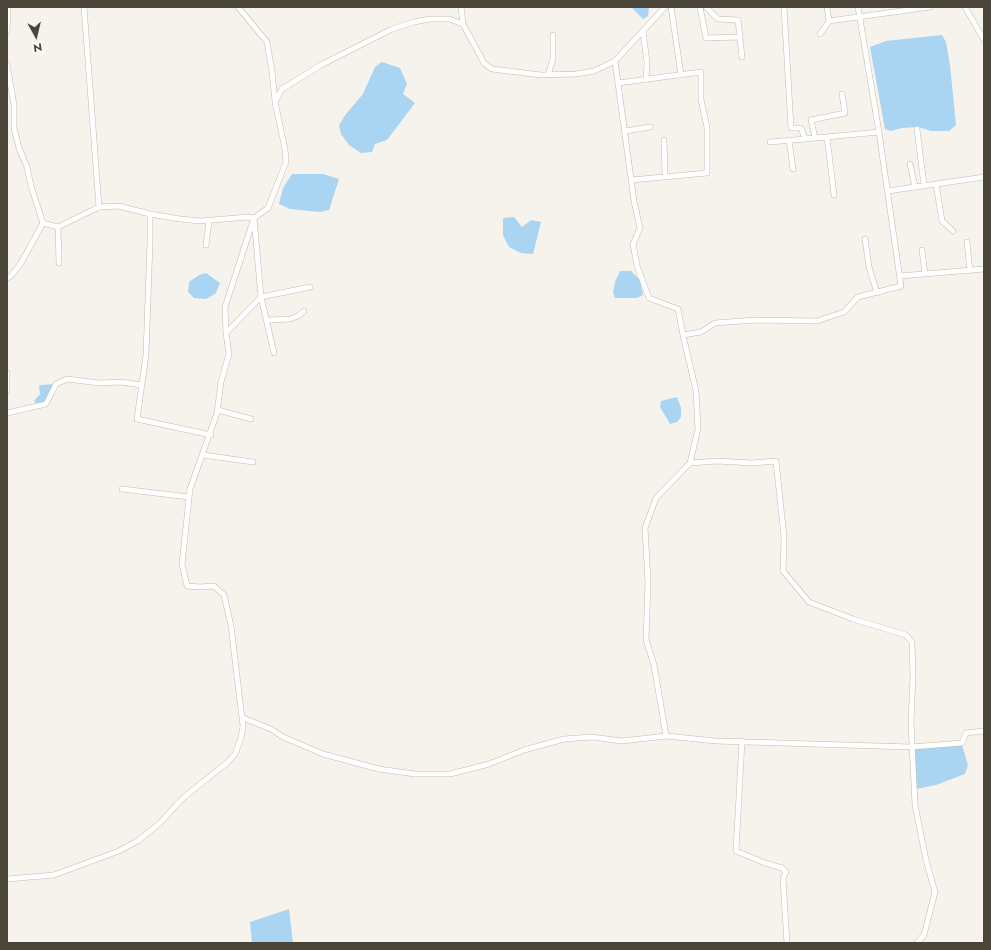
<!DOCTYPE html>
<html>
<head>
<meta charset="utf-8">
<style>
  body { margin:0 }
  #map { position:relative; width:991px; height:950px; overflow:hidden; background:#f6f3ec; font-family:Jost,sans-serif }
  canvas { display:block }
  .frame { position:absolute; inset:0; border:8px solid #4b4439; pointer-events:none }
  .north { position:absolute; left:16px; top:16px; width:40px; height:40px; -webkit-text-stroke:3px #fff; paint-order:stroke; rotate:172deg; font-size:11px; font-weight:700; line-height:16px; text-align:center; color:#4b4439 }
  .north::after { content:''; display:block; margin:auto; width:14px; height:18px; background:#4b4439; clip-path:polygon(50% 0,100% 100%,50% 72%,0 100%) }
</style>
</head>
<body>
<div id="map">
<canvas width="991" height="950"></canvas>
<div class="frame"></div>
<div class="north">N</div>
</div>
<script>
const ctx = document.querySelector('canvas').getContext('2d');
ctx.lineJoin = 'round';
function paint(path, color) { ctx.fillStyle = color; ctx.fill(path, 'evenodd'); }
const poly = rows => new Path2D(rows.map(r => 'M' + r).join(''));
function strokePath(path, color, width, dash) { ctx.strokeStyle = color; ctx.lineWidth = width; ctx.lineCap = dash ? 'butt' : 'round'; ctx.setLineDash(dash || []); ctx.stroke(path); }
paint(poly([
  [631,7,649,7,648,16,643,19],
  [942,35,946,42,950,65,956,125,949,131,931,131,918,127,902,128,891,131,885,129,870,47,886,41],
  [382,62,400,68,407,84,403,94,415,103,387,140,375,144,372,152,361,153,349,145,341,134,339,125,346,114,363,94,375,67],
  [292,174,323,174,339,179,329,210,320,212,290,209,279,204,283,188],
  [514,217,522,227,531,220,541,222,533,254,521,253,509,247,503,235,503,218],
  [620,271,631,271,640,280,643,295,637,298,615,298,613,292,615,282],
  [206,273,220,283,216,293,206,299,194,298,188,292,189,282,199,275],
  [56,384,56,389,53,396,40,408,34,401,40,394,39,385],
  [677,397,681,408,681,417,677,422,670,424,660,407,661,401],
  [962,745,968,765,965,774,936,785,916,789,915,748],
  [289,909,293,943,252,943,250,922]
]), '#a9d4f2');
const minor = poly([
  [84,7,99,207],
  [238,7,267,42,272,71,275,101],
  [461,7,463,24],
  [671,7,681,75],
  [700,7,706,38,740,37],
  [706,7,718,19,738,20,742,57],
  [784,7,791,128,801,128,805,139,879,132],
  [827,7,829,21],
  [858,7,879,132,901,286,858,297,844,312,817,321,755,320,715,323,701,332,683,335,696,391,698,429,690,463,717,461,752,463,776,461,784,537,783,571,809,602,853,619,906,635,912,642,913,676,911,722,915,805,926,860,935,892,924,935,917,943],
  [965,7,984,40],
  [643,31,647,63,646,79],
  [7,32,8,7],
  [820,34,829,21,930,7],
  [615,61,634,201,640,228,633,244,637,266,649,298,678,309,683,335],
  [7,65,14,105,14,128,19,148,27,167,31,186,43,223,21,263,11,276,7,278],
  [548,75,553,59,553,35],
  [618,83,701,72,701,100,707,127,707,173,631,180],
  [917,129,924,185],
  [625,131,650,127],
  [827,137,834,195],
  [815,138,811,120,845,113,842,94],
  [664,140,665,174],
  [789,140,793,169],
  [770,142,805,139],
  [910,164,915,187],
  [936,184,942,221,953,231],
  [888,191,984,177],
  [150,214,150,242,146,355,137,419,211,435],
  [43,223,58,227],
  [865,239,869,267,877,293],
  [967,242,970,271],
  [206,245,209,220],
  [922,250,925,274],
  [900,276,984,269],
  [268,320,290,319,298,316,304,311],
  [226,333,261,297,310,287],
  [274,353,261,297,254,218,268,208,286,162,285,149,275,102,282,89,321,65,392,29,414,22,430,19,449,19,463,24,484,63,492,69,541,75,576,74,594,71,615,61,665,7],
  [7,373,7,390],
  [218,410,251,419],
  [7,413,46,404,56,384,67,379,99,383,121,382,142,385],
  [203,455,253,462],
  [122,489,189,497],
  [243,718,271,729,283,737,323,754,379,769,415,774,450,774,489,764,524,750,564,739,592,737,622,741,666,736,654,665,646,640,648,582,645,528,656,498,690,463],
  [666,736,716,741,911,747,962,743,966,733,984,731],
  [742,741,736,851,765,863,782,868,786,872,783,879,787,943],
  [7,879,54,875,119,851,139,840,160,823,183,798,228,762,235,754,241,738,243,726,231,626,224,595,214,586,200,587,187,586,182,564,190,489,217,413,221,382,229,354,226,333,225,307,254,218,248,217,201,221,180,219,150,214,119,206,99,207,58,227,59,263]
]);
strokePath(minor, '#c2bbae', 6);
strokePath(minor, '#fff', 5);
</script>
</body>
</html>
